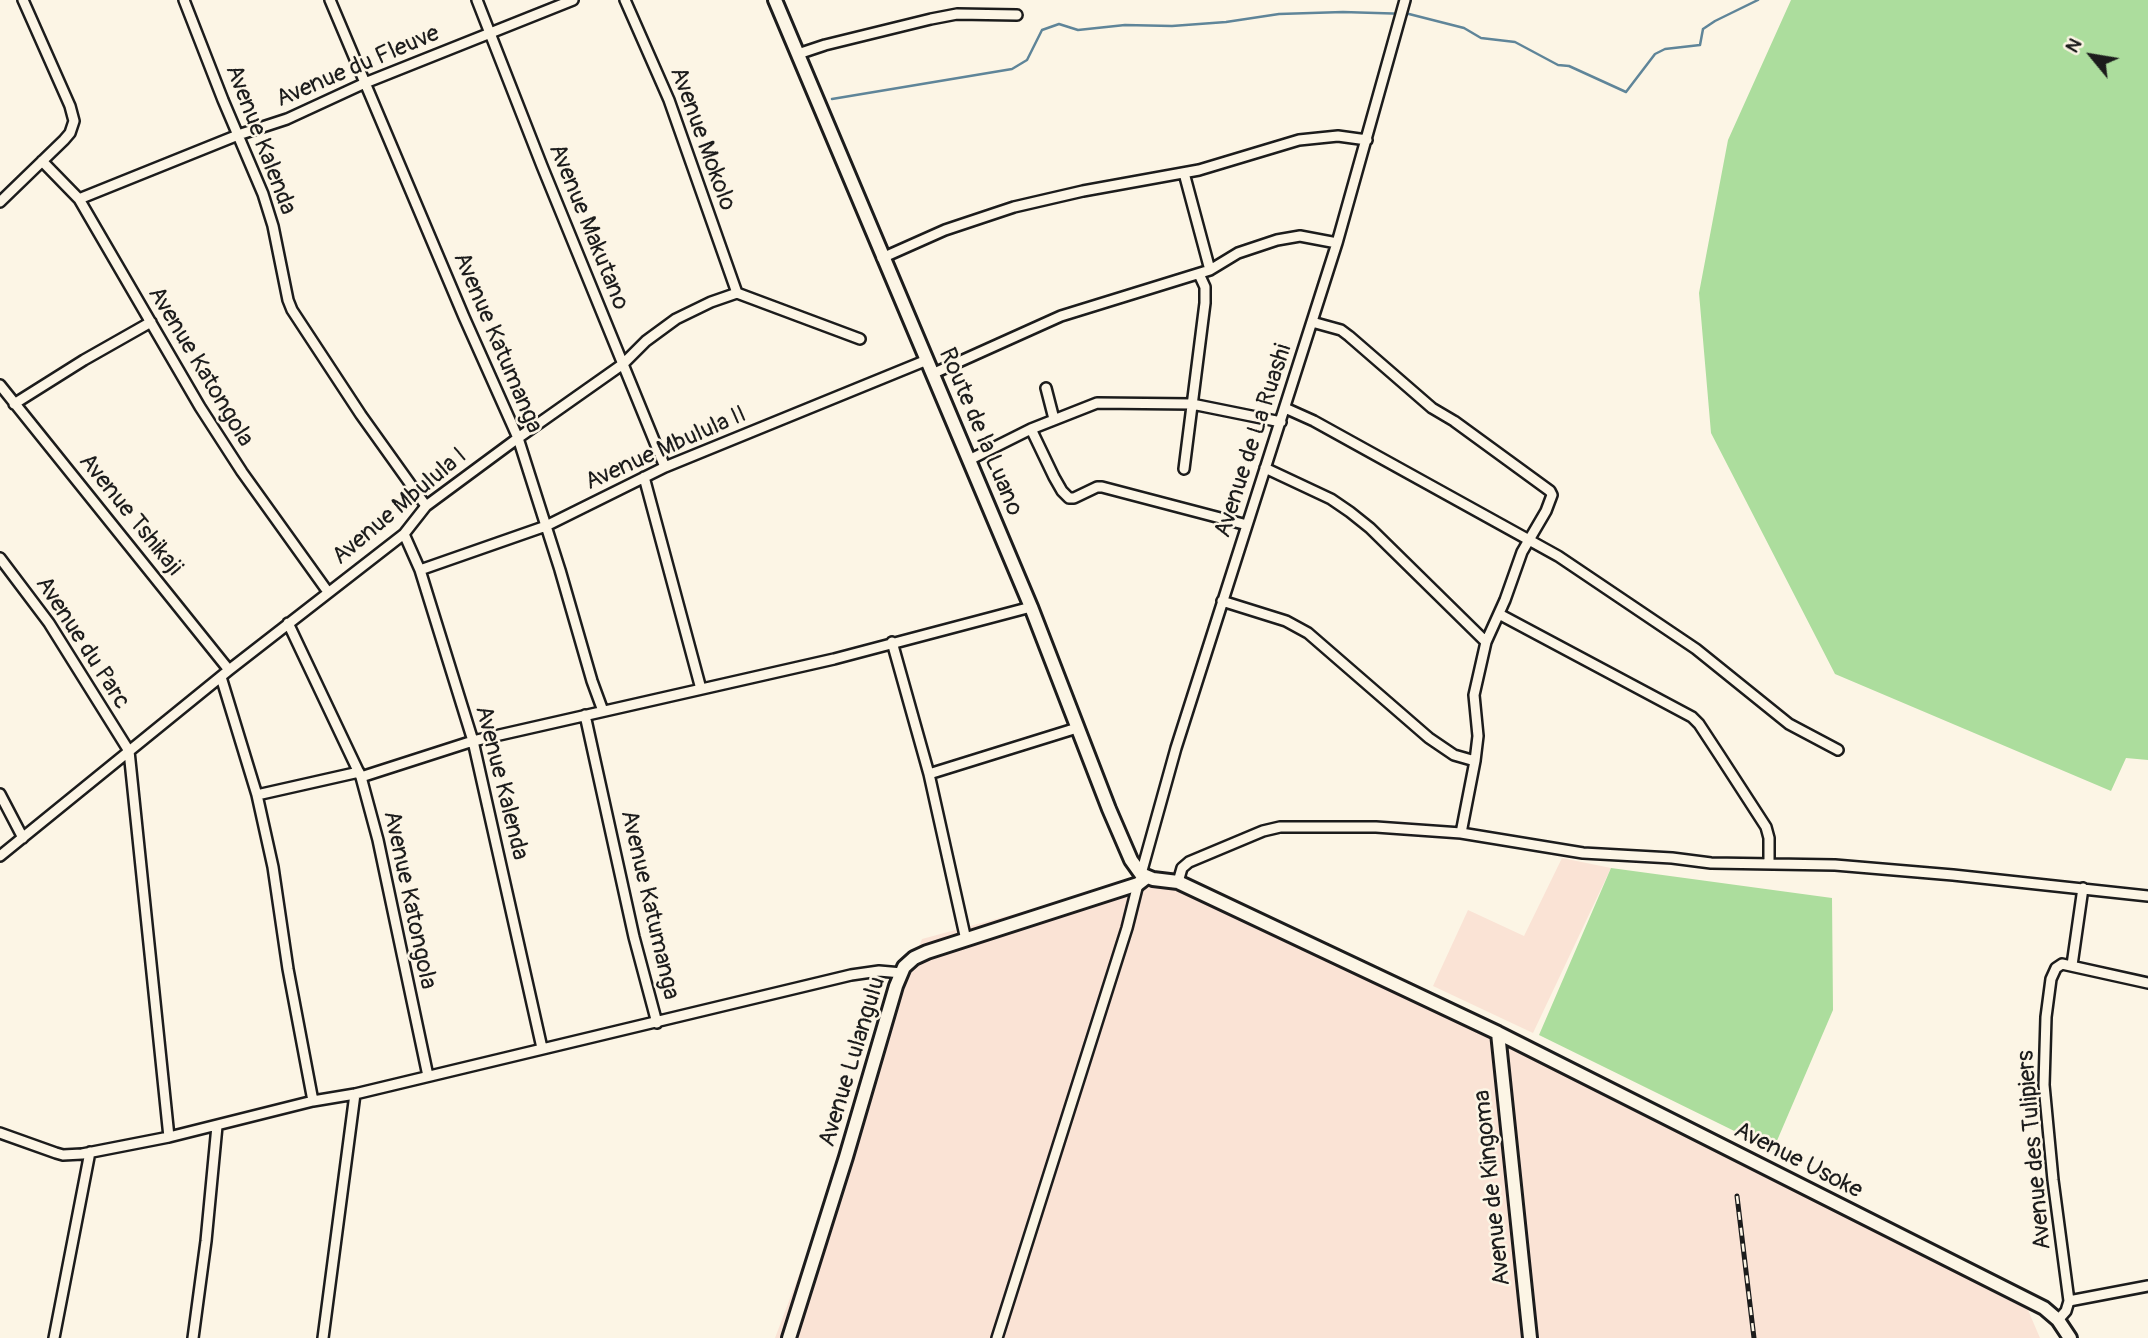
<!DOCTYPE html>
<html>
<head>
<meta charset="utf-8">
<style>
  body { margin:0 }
  #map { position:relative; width:2148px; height:1338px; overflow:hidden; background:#fcf5e5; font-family:Pangolin,sans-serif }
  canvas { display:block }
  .north { position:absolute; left:2057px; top:21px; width:70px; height:70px; -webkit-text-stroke:5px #fcf5e5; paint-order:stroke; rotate:300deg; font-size:19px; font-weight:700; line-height:28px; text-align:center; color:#1c1c1c }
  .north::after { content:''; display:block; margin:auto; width:24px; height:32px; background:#1c1c1c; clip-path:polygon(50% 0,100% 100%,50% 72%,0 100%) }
</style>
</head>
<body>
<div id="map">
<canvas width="2148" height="1338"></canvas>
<div class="north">N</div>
</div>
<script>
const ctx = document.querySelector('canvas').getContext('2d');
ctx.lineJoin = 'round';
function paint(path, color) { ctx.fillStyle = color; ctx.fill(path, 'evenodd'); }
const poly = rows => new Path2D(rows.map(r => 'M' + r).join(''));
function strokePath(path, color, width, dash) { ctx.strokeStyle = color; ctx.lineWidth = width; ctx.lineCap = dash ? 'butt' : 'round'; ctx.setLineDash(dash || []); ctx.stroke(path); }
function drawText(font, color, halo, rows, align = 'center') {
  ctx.font = font + ' Pangolin,sans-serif'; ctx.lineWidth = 5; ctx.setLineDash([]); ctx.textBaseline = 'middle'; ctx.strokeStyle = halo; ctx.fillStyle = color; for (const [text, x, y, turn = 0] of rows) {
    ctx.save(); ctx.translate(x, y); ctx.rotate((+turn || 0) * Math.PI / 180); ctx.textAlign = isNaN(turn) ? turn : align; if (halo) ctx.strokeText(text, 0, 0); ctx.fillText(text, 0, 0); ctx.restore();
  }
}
paint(poly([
  [1562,858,1611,868,1533,1033,1433,986,1468,910,1524,936],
  [1174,871,2028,1310,2040,1338,775,1338,844,1156,855,1108,922,939]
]), '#fae3d5');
paint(poly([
  [1791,0,2148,0,2148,760,2126,758,2111,791,1835,674,1711,433,1699,293,1728,140],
  [1611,868,1832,898,1833,1010,1773,1150,1539,1035]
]), '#acdd9d');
strokePath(poly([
  [832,99,1012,69,1027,60,1042,30,1059,24,1078,30,1125,25,1172,26,1226,22,1279,14,1343,12,1409,14,1464,28,1481,38,1515,42,1558,65,1569,66,1626,92,1655,54,1665,49,1700,45,1703,29,1715,21,1758,0]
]), '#5f8599', 2.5);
const street = poly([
  [184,0,223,100,263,194,273,226,288,300,292,310,361,415,426,506],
  [330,0,464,317,518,438,560,570,592,681,603,711],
  [477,0,542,166,665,467],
  [625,0,669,100,737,293],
  [798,54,825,45,931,19,957,14,1017,15],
  [42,161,79,199,200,407,242,472,328,592],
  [1184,173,1210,270],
  [79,199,238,135,287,119,365,83,573,0],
  [0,202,64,140,70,133,74,121,70,106,23,0],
  [882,258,945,230,1014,207,1083,191,1199,170,1299,140,1338,136,1367,140],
  [1312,322,1341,330,1349,336,1432,408,1454,421,1550,491,1552,495,1546,511,1522,552,1505,600,1486,642,1474,695,1478,736,1475,761,1461,833],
  [932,374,1061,316,1210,270,1238,253,1277,240,1300,236,1337,243],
  [0,385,229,670],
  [1046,388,1054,419],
  [14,404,84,360,151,322],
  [1285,408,1314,421,1558,556,1696,649,1789,724,1838,750],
  [1031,429,1054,477,1062,491,1069,498,1074,498,1097,487,1102,487,1247,525],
  [969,460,1031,429,1097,403,1192,404,1281,422],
  [1265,468,1331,499,1350,512,1370,528,1486,642],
  [1184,469,1205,303,1205,287,1199,274],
  [644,477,701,689],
  [404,534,420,570,473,741,542,1048],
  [0,558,49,623,129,751,169,1137],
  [420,570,546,526,665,467,927,360],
  [1222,601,1286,621,1308,633,1429,738,1454,755,1475,761],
  [1499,614,1692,717,1699,724,1720,756,1766,827,1769,838,1769,864],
  [288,623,361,777,378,840,428,1076],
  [892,642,929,774,966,940],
  [221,677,257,795,273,867,288,969,313,1101],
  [585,715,634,937,657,1023],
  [929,774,1077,728],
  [361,777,473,741,834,659,1031,607],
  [0,794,23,838],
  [257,795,359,772],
  [0,856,229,670,404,534,426,506,518,438,623,364,646,341,676,319,711,302,737,293,860,339],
  [1141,874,1176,748,1337,243,1405,0],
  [1178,882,1182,868,1189,862,1263,831,1280,827,1376,827,1461,833,1583,853,1672,858,1711,863,1835,865,1953,875,2148,896],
  [2072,965,2083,888],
  [0,1133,56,1153,63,1155,82,1154,169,1137,313,1101,355,1094,851,975,879,971,902,973],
  [2069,1301,2148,1286],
  [2058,1320,2066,1311,2069,1301,2053,1180,2044,1085,2046,1017,2051,979,2056,968,2062,964,2148,983],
  [54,1338,90,1152],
  [193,1338,206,1241,217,1126],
  [323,1338,355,1094],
  [997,1338,1127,928,1138,884]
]);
const secondary = poly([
  [775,0,1031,607,1109,809,1131,860,1141,874,1153,879,1178,882,1498,1033,2044,1308,2058,1320,2070,1338],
  [1498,1033,1530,1338],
  [789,1338,846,1157,896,986,904,967,914,958,927,952,1138,884,1147,877]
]);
strokePath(street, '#1c1c1c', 14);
strokePath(secondary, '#1c1c1c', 18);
strokePath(street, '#fcf5e5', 9);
strokePath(secondary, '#fcf5e5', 12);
const rail = poly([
  [1737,1196,1754,1338]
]);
strokePath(rail, '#1c1c1c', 5);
strokePath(rail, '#fcf5e5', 2.5, [8]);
drawText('24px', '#1c1c1c', '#fcf5e5', [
  ["Avenue du Fleuve",358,67,-23],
  ["Avenue Mokolo",702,139,70],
  ["Avenue Kalenda",260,140,69],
  ["Avenue Makutano",588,227,68],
  ["Avenue Katumanga",497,343,67],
  ["Avenue Katongola",200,367,59],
  ["Route de la Luano",980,432,67],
  ["Avenue de La Ruashi",1254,441,-72],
  ["Avenue Mbulula II",666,449,-24],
  ["Avenue Mbulula I",400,507,-40],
  ["Avenue Tshikaji",130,515,51],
  ["Avenue du Parc",82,643,57],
  ["Avenue Kalenda",501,783,76],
  ["Avenue Katongola",409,900,78],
  ["Avenue Katumanga",649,905,77],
  ["Avenue Lulangulu",853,1062,-73],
  ["Avenue des Tulipiers",2035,1150,-95],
  ["Avenue Usoke",1798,1161,27],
  ["Avenue de Kingoma",1493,1188,-96]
]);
</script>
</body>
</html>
